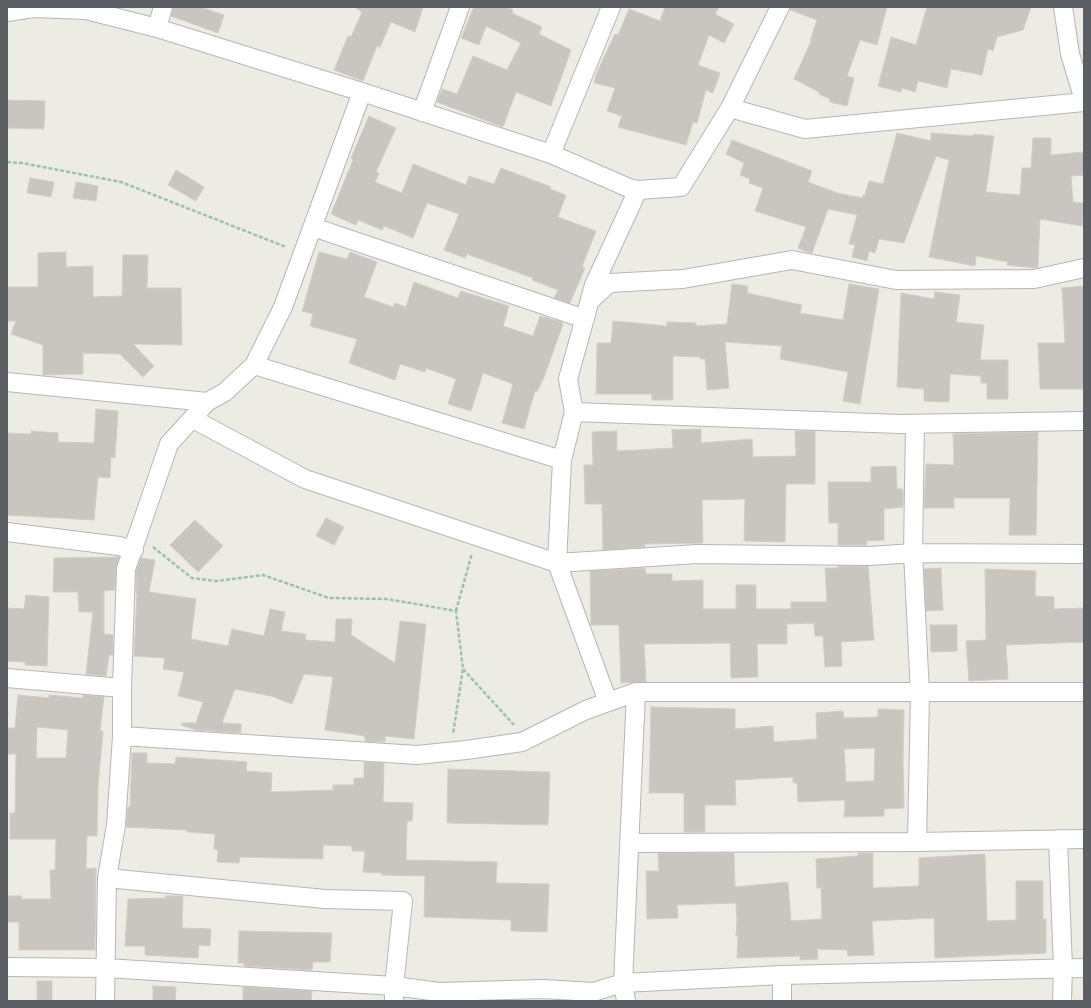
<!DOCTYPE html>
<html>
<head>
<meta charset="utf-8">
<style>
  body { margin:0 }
  #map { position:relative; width:1091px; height:1008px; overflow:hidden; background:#edece4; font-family:"Asap Condensed",sans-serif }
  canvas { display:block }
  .frame { position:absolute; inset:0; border:8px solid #5c5f63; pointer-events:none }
</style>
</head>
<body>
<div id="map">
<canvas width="1091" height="1008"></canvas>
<div class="frame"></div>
</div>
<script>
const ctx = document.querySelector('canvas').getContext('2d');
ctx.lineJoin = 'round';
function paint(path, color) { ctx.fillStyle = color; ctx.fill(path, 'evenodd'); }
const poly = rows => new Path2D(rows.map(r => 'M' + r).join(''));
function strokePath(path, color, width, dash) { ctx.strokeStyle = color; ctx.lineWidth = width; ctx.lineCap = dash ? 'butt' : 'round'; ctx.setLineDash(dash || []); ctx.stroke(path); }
const building = poly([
  [173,7,200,7,224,15,218,33,171,16,173,7],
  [354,7,423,7,415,32,391,22,380,47,377,46,363,81,334,70,348,36,351,37,362,12,354,7],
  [474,7,505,7,513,10,512,13,542,27,539,34,571,50,551,106,516,92,503,127,437,102,442,89,457,94,473,56,507,70,521,43,486,26,479,45,461,38,474,7],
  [665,7,719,7,715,14,734,24,724,43,709,35,698,65,720,73,713,93,706,90,697,123,693,122,686,145,618,127,622,116,607,111,615,88,594,83,597,72,615,34,618,35,629,9,660,21,665,7],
  [790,7,887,7,877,45,860,40,847,76,854,78,847,106,830,102,830,99,819,94,819,92,794,79,811,41,810,41,817,20,790,10,790,7],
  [927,7,1031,7,1023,30,997,37,993,51,988,49,982,75,951,69,947,88,918,81,915,92,902,88,901,92,878,86,891,37,916,45,927,7],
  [7,100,45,101,44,129,7,128,7,100],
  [369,116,396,128,376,172,379,173,375,182,402,193,413,164,466,185,469,176,494,184,501,168,551,187,550,189,566,195,558,217,596,231,582,267,585,268,570,303,554,298,558,290,532,280,533,278,467,254,465,258,444,250,459,214,427,203,413,238,384,226,382,230,358,220,356,225,331,214,353,160,351,158,369,116],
  [897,133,931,141,931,133,973,136,974,134,994,136,986,192,1020,195,1022,168,1031,168,1033,138,1051,138,1051,155,1084,152,1084,175,1071,176,1073,202,1084,203,1082,226,1040,219,1038,267,1035,268,1007,265,1008,262,976,256,975,266,929,257,949,160,936,156,904,243,879,239,875,253,869,251,867,261,852,257,855,245,849,244,857,215,828,209,812,253,810,253,798,248,806,227,755,211,763,188,749,183,750,179,740,175,744,163,726,154,732,140,812,171,808,182,837,193,862,198,863,195,865,195,869,181,883,184,897,133],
  [176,170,204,187,196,201,168,185,176,170],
  [30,178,54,182,51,197,27,193,30,178],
  [76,182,98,186,96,201,73,198,76,182],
  [66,252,66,267,93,266,93,297,122,296,123,255,148,255,147,288,181,288,182,345,133,344,154,366,143,377,120,354,83,353,83,374,43,375,43,345,11,334,16,321,7,321,7,287,38,287,38,253,66,252],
  [319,252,347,259,350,252,377,262,364,297,393,307,395,303,406,307,414,282,458,298,461,291,509,306,503,326,533,336,540,316,561,322,563,324,544,377,537,392,535,391,524,429,502,423,513,384,483,373,471,411,448,404,456,379,426,368,425,372,400,364,395,380,349,363,357,339,310,326,313,314,302,311,319,252],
  [732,284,748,286,747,293,802,305,800,313,843,320,849,284,879,289,860,404,843,401,848,372,780,359,782,346,725,342,729,388,707,390,705,359,700,359,700,357,673,356,673,400,652,400,652,394,596,394,597,343,611,343,613,321,667,326,667,322,696,323,696,326,727,324,732,284],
  [1084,286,1084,389,1040,389,1038,343,1065,343,1062,288,1084,286],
  [935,292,960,295,956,322,984,325,980,360,1008,360,1008,399,987,399,987,383,981,383,981,376,950,374,949,402,924,401,924,389,897,387,901,293,934,299,935,292],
  [96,409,118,411,115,458,111,457,110,478,98,477,94,520,7,515,7,433,31,434,31,431,58,433,58,442,94,443,96,409],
  [701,429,701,443,752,439,753,457,796,456,795,431,815,431,815,484,786,484,785,542,744,541,745,499,702,500,703,543,645,544,645,547,603,550,602,504,585,504,584,465,593,465,592,432,617,431,617,451,673,448,672,430,701,429],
  [1038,432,1036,535,1009,535,1010,498,954,498,954,508,924,508,926,464,954,465,953,434,1038,432],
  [896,466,897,489,903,489,903,507,884,509,884,540,866,541,867,545,838,545,838,523,829,523,828,482,871,482,871,467,896,466],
  [326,518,344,527,334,545,316,536,326,518],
  [195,520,223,546,198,572,170,545,195,520],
  [119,557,116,568,115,590,104,591,104,634,113,635,113,655,109,655,106,676,86,674,93,612,79,612,78,592,53,592,54,558,119,557],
  [141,558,155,560,149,592,196,599,191,639,228,646,232,629,264,636,270,609,285,612,281,631,306,634,305,640,335,642,336,619,352,619,351,635,395,663,400,621,426,624,414,739,385,736,385,742,365,741,365,736,325,730,333,677,304,674,292,704,271,696,235,689,222,723,241,724,241,733,196,730,181,725,182,723,196,723,203,702,178,696,184,672,163,669,165,658,134,656,137,594,136,593,136,571,141,558],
  [838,566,868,566,874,640,841,642,842,666,825,667,823,636,815,636,814,623,787,624,787,644,757,644,758,677,731,678,730,643,644,644,646,682,621,683,619,625,591,625,590,571,645,568,646,574,672,574,672,581,703,580,703,609,736,609,736,585,756,585,756,609,791,609,791,602,827,602,825,568,838,568,838,566],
  [941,568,943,610,926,611,924,569,941,568],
  [985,569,1036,571,1035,596,1054,597,1054,609,1084,608,1084,642,1006,645,1008,679,969,681,966,641,986,640,985,569],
  [26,595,49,597,47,666,25,665,25,662,7,661,7,608,24,609,26,595],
  [930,625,957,625,957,651,931,652,930,625],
  [18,695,49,698,49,695,83,698,83,695,104,697,100,731,103,731,98,786,97,836,87,836,86,869,96,868,95,950,19,950,19,922,7,922,7,896,22,896,21,899,51,899,50,870,55,870,56,839,10,839,10,813,15,813,16,754,7,754,7,728,15,728,18,695],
  [37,727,68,730,66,758,36,758,37,727],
  [651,707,735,709,735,729,773,726,774,742,817,739,816,713,843,711,844,718,878,717,878,709,904,710,903,763,904,808,884,809,884,816,844,817,845,800,798,802,797,783,793,783,793,777,735,780,736,805,705,805,705,832,684,832,684,793,649,793,651,707],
  [875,748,874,781,846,782,844,749,875,748],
  [132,753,147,753,147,763,175,764,176,757,247,762,246,771,272,773,271,792,333,790,333,785,354,785,354,778,364,778,364,762,384,763,383,802,413,803,412,821,407,821,406,860,497,862,496,883,549,884,547,932,511,931,511,920,424,917,425,876,382,875,382,873,363,872,365,851,352,851,352,846,323,845,323,859,240,857,239,863,217,862,218,850,214,849,215,834,187,832,187,830,126,827,128,807,130,807,132,753],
  [448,769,550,772,548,825,447,823,448,769],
  [658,853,734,853,735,887,788,882,791,921,822,919,821,888,817,888,816,859,858,856,858,853,873,853,873,888,919,886,919,858,985,854,987,921,1016,920,1016,881,1043,881,1043,919,1046,919,1046,953,935,958,934,918,872,921,874,955,848,956,847,950,817,949,818,959,800,960,800,956,737,958,738,936,736,936,737,921,736,903,677,905,678,918,647,919,646,871,659,871,658,853],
  [166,896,183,896,182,928,211,929,210,946,199,945,198,958,145,955,145,946,125,946,128,899,166,898,166,896],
  [239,931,332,933,330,962,313,962,312,970,244,966,244,963,238,963,239,931],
  [37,981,52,981,52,1001,37,1001,37,981],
  [153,986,176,987,175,1001,153,1001,153,986],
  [243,987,312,991,311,1001,243,1001,243,987]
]);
paint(building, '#c9c6c1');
strokePath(building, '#d1cec3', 1);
const street = poly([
  [780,7,730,108,805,129,1084,102],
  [1063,7,1070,54,1084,100],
  [7,12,34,8,86,10,157,28,362,92,551,154,629,188,638,190],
  [157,28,163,7],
  [422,112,460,7],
  [551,154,611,7],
  [313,227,585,319],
  [589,302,609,283,683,279,792,260,896,280,1034,279,1084,268],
  [254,365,562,460,557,563,608,702],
  [7,382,207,402],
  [574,412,900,424,1084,421],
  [193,419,305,479,557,563,697,554,870,556,913,553,1084,554],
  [915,424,913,553,920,694,917,842],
  [562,460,574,412,568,379,594,285,638,190,681,187,730,108],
  [7,532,119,546,134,550],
  [7,678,122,688],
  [122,736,417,755,466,750,522,742,586,710,636,692,1084,692],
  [1058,839,1063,968,1062,1001],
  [629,843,917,842,1084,839],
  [107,878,325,899,403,901,394,986,394,1001],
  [7,967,106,968,394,986,439,992,543,989,593,992,623,983,782,975,1084,968],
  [782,975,782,1001],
  [105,1001,107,878,116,825,122,736,122,688,126,569,169,444,207,402,225,392,254,365,283,307,362,92],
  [626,1001,623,983,636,692]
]);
strokePath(street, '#b4b6ba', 20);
strokePath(poly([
  [7,162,22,163,121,182,286,247],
  [153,547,192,578,216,581,263,575,329,598,387,599,456,611,463,669,453,734],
  [456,611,472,553],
  [463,669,514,725]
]), '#9cc3aa', 2.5, [4, 2]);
strokePath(street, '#fff', 18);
</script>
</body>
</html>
